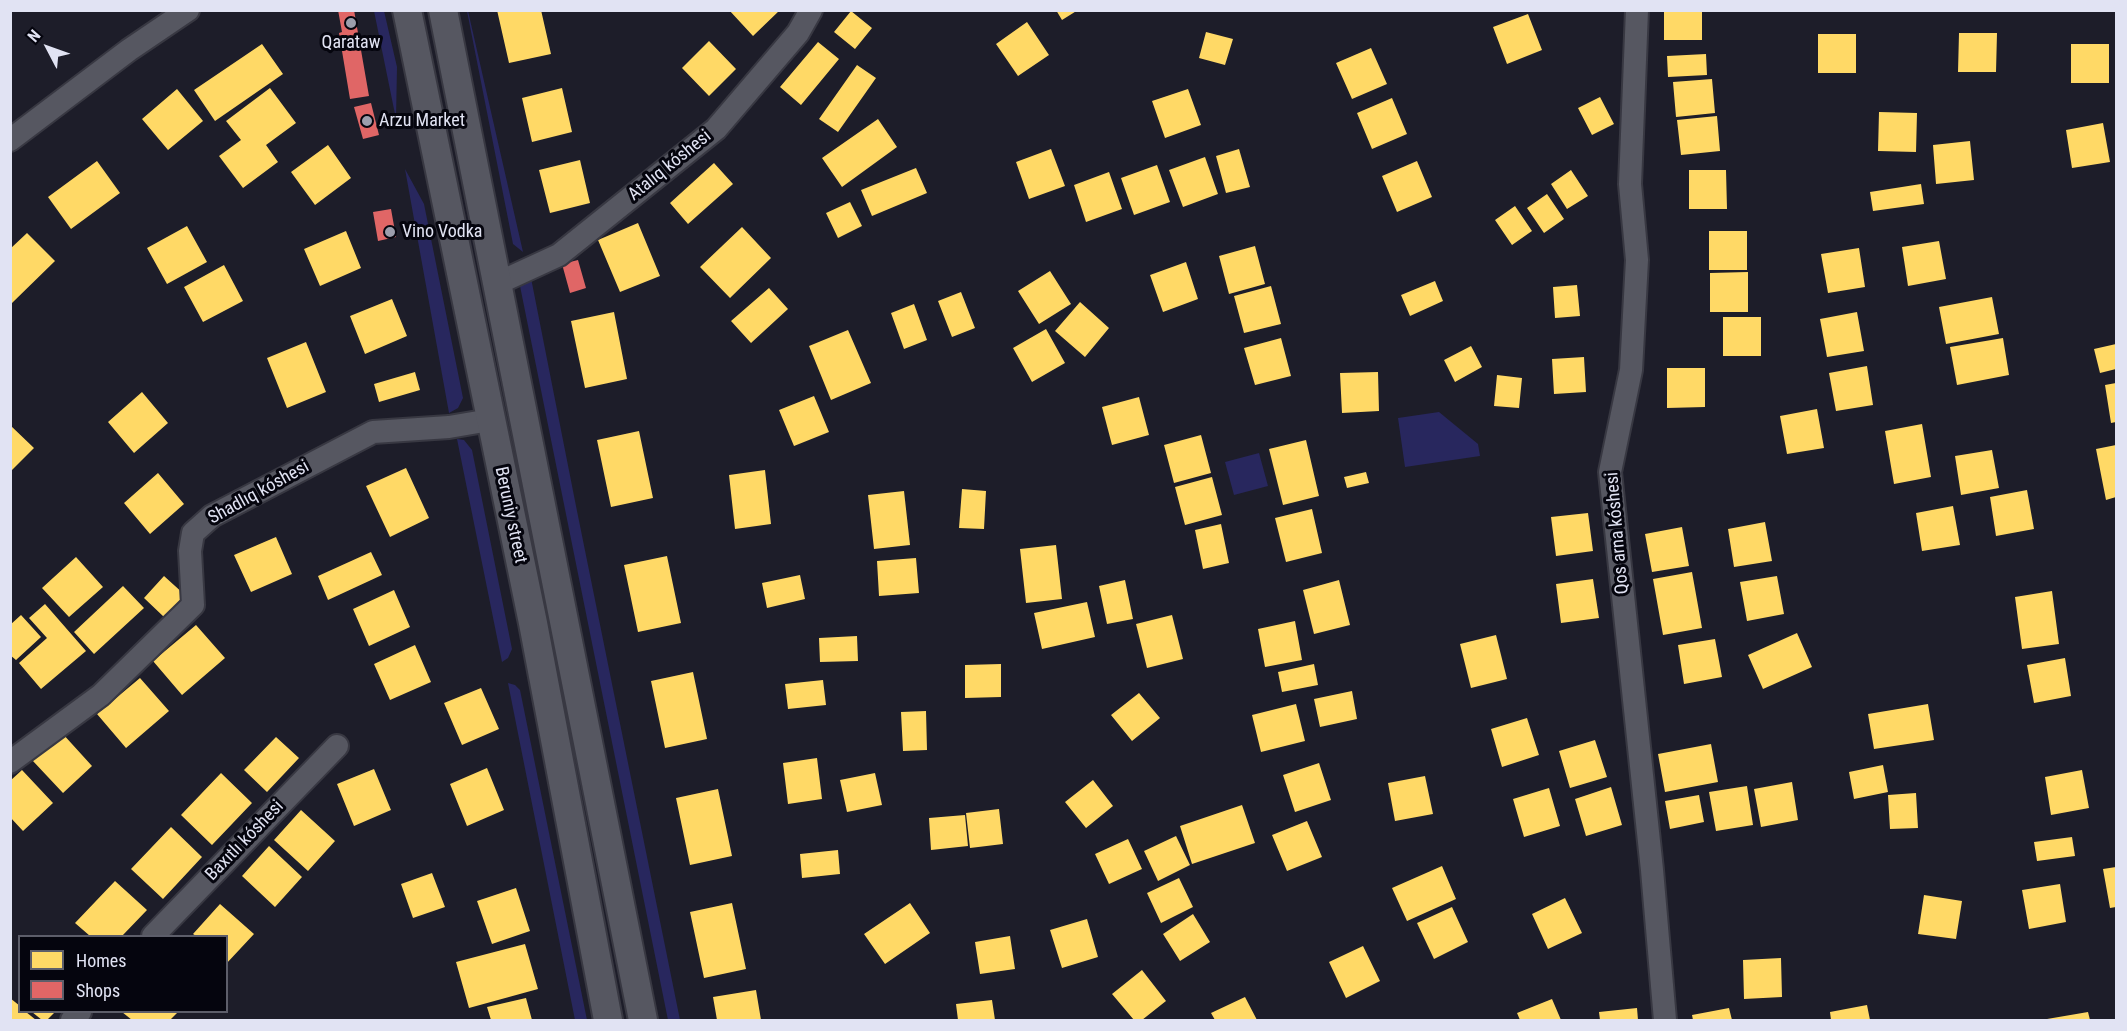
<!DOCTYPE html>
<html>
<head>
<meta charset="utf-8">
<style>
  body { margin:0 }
  #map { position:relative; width:2127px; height:1031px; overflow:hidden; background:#1d1d29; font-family:"Roboto Condensed",sans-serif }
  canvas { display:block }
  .frame { position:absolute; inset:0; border:12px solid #e1e3f3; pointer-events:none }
  .legend { position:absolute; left:18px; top:935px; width:210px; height:78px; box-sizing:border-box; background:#05050e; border:2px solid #5d5e6a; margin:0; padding:8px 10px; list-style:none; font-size:18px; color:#e1e3f3 }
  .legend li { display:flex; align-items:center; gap:12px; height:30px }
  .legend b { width:30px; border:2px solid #5d5e6a }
  .north { position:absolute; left:18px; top:18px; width:60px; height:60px; -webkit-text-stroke:4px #05050e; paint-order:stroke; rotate:311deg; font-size:16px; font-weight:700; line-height:24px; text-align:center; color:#e1e3f3 }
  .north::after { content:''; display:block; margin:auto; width:21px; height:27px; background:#e1e3f3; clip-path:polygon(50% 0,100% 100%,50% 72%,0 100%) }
</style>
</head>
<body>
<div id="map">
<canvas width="2127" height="1031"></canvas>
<div class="frame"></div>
<ul class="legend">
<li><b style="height:16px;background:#ffd966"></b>Homes</li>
<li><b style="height:16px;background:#e06666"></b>Shops</li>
</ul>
<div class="north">N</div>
</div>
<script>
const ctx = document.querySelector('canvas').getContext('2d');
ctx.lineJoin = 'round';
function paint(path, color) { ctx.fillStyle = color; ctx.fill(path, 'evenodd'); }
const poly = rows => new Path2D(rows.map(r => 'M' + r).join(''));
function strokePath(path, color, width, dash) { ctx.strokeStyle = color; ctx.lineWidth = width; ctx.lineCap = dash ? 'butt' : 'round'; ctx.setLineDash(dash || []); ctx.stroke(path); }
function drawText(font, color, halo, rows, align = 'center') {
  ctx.font = font + ' "Roboto Condensed",sans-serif'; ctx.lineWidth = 6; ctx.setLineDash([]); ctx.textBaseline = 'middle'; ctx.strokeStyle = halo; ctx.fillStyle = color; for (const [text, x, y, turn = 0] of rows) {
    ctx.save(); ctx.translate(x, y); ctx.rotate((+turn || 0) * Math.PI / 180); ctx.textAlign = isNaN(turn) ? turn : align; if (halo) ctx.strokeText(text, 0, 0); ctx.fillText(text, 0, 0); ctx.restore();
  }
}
paint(poly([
  [374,11,384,11,397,67,396,119],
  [467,11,468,11,523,252,513,244],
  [405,169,424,204,463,398,458,408,449,413],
  [531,278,576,506,680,1020,668,1020,520,286],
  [1439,412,1478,444,1480,456,1405,467,1398,418],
  [457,439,464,440,472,450,512,649,508,658,502,662],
  [1259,453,1268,486,1234,495,1225,462],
  [508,683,515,685,520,690,587,1020,575,1020]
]), '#28275e');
paint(poly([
  [497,10,541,10,551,54,509,63],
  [729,10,780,10,753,36],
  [1056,10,1078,10,1062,20],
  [1664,10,1702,10,1702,40,1664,40],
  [851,11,872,28,855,49,834,32],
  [1528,14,1542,50,1507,64,1493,27],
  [1027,22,1049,55,1018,76,996,44],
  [1206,32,1233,39,1225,65,1199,58],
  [1959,33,1997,33,1996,72,1958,72],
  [1818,34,1856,34,1856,73,1818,73],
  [709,41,736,69,709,96,682,68],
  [818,42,839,59,801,105,780,87],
  [262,44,283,74,215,121,194,90],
  [2071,44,2109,44,2109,83,2071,83],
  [1371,48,1387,84,1352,99,1336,63],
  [1706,54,1707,75,1668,77,1667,56],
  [857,65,876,78,838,132,819,119],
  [1712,79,1715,113,1676,117,1673,82],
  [270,88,296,123,266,145,278,162,243,188,219,156,241,140,226,121],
  [562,88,572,132,532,142,522,98],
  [177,89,203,121,168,150,142,119],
  [1188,89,1201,125,1165,138,1152,101],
  [1600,97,1614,124,1592,135,1578,108],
  [1392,98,1407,134,1372,149,1357,113],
  [1879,112,1917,113,1916,152,1878,151],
  [1717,116,1720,151,1681,155,1677,120],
  [878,119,897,147,842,187,822,158],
  [2103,123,2110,162,2072,168,2066,130],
  [1970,141,1974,180,1936,184,1933,145],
  [328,145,351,178,315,205,291,172],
  [1051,149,1065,186,1029,199,1016,162],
  [1239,149,1250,187,1226,193,1216,156],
  [1205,157,1218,194,1183,207,1169,170],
  [580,160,590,203,550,213,539,170],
  [97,161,120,193,71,229,48,197],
  [1417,161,1432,197,1397,212,1382,176],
  [714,163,733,184,688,224,670,203],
  [1157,165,1170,202,1134,215,1121,178],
  [916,168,927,193,872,216,861,190],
  [1571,170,1588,196,1567,209,1551,184],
  [1689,170,1726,170,1727,209,1689,209],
  [1109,172,1122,209,1086,222,1074,185],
  [1921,184,1924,204,1873,211,1870,192],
  [1547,194,1564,219,1544,233,1527,208],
  [850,202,862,226,838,238,826,213],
  [1515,206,1532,231,1512,245,1495,220],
  [638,223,660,276,620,292,598,240],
  [187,226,207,262,167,284,147,248],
  [742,227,771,258,730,298,700,267],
  [346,231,361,268,320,286,304,249],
  [1709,231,1747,231,1747,270,1709,270],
  [27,233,55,261,12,303,10,249],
  [1939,241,1946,279,1908,286,1902,247],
  [1255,246,1265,284,1229,294,1219,256],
  [1859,248,1865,287,1828,293,1821,254],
  [1186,262,1198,299,1163,312,1150,275],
  [224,265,243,301,203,322,184,287],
  [1050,271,1071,304,1039,324,1018,291],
  [1748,272,1748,312,1710,312,1710,273],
  [1435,281,1443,301,1410,316,1401,295],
  [1577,285,1580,316,1555,318,1553,287],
  [1271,286,1281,324,1244,333,1234,296],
  [769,288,788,309,751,343,731,321],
  [961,292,975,328,952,337,938,301],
  [1992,297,1999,334,1946,344,1939,307],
  [392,299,407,336,365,354,350,316],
  [1080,302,1109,328,1085,357,1055,331],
  [914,304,927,340,904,349,891,313],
  [614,312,627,379,585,388,571,321],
  [1857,312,1864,351,1827,357,1820,319],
  [1723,317,1761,317,1761,356,1723,356],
  [1046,329,1065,363,1032,382,1013,348],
  [848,330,871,383,831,400,809,346],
  [1281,338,1291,376,1255,385,1244,348],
  [2003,338,2009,375,1957,385,1950,347],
  [306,342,326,392,287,408,267,358],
  [2116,344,2116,369,2100,373,2094,349],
  [1471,346,1482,367,1455,382,1444,360],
  [1584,357,1586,392,1554,394,1552,359],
  [1867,366,1873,405,1836,411,1829,373],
  [1667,368,1705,368,1705,407,1667,408],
  [415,372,420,390,379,402,374,384],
  [1378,372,1379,411,1342,413,1340,373],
  [1497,375,1522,378,1519,408,1494,406],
  [2116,383,2116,422,2111,423,2105,385],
  [142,392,168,423,134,453,108,422],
  [814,396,829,432,794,446,779,410],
  [1139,397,1149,435,1112,445,1102,407],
  [1817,409,1824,448,1787,454,1780,416],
  [1922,424,1931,477,1894,484,1885,431],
  [10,425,34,448,10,472],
  [639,431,653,498,611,507,597,440],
  [1201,435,1211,473,1174,483,1164,445],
  [1306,440,1319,496,1283,505,1269,449],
  [2116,445,2116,497,2106,500,2096,449],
  [1992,450,1999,488,1961,495,1955,456],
  [406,468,429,518,390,537,366,486],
  [765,470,771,524,735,529,729,475],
  [1366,472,1369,483,1347,488,1344,477],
  [158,473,184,504,150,534,124,503],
  [1212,477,1222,515,1185,525,1175,487],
  [962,489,986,491,984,529,959,528],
  [2027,490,2034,529,1996,536,1990,497],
  [904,491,910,545,874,549,868,495],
  [1953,506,1960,545,1922,551,1916,513],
  [1312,509,1322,553,1286,562,1275,518],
  [1588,513,1593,551,1556,556,1551,517],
  [1765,522,1772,561,1734,567,1728,529],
  [1221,524,1229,563,1203,569,1195,530],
  [1682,527,1689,566,1652,572,1645,534],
  [276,537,292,574,251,592,234,555],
  [1056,545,1062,599,1026,603,1020,549],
  [371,552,382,575,328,600,318,576],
  [667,556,681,623,638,632,624,565],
  [76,557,103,587,69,617,42,588],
  [916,558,919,593,879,596,877,561],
  [1692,572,1702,628,1663,635,1653,579],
  [800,575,805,599,767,608,762,583],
  [164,576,185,595,164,617,144,598],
  [1777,576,1784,614,1747,621,1740,582],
  [1593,579,1599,618,1561,623,1556,584],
  [1125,580,1133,619,1107,624,1099,586],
  [1339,580,1350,625,1314,634,1303,590],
  [123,586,144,608,94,654,74,632],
  [394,590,410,627,369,646,353,609],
  [2052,591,2059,644,2022,649,2015,597],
  [1087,602,1095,637,1042,649,1034,613],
  [45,604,86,651,41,689,19,663,47,638,29,618],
  [21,615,41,637,16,660,10,655,10,625],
  [1172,615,1183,659,1147,668,1136,624],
  [1295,621,1302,660,1265,667,1258,629],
  [196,625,225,658,182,695,153,661],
  [1797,633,1812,667,1763,689,1748,655],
  [1496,635,1507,679,1471,688,1460,644],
  [857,636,858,661,820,662,819,638],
  [1715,639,1722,677,1684,684,1678,645],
  [415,645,431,682,390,700,374,664],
  [2065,658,2071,696,2034,703,2027,665],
  [1001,664,1001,697,965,698,965,665],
  [1314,664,1318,685,1282,692,1278,672],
  [693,672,707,739,665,748,651,681],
  [140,678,169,711,126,748,97,714],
  [823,680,826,705,788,709,785,684],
  [481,688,499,729,462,745,444,703],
  [1352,691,1357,719,1320,727,1314,699],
  [1139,693,1160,718,1132,741,1111,715],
  [1296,704,1305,741,1261,752,1252,715],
  [1928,704,1934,740,1874,749,1868,714],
  [926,711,927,750,903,751,901,712],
  [1527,718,1539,755,1502,767,1491,729],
  [62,733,92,766,63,793,32,760],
  [276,737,299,758,267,792,244,770],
  [1595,740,1607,777,1570,788,1559,751],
  [1711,744,1718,782,1665,792,1658,754],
  [817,758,822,799,788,804,783,763],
  [1319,763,1331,800,1295,812,1283,775],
  [1883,765,1888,792,1854,799,1849,772],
  [487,768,504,810,467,826,450,784],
  [374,769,391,810,354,826,337,784],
  [22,770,53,803,23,831,10,817,10,781],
  [2082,770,2089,808,2051,815,2045,777],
  [221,773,252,803,212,845,181,815],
  [875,773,882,805,847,812,840,780],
  [1425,776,1433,814,1395,821,1388,783],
  [1093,780,1113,806,1086,828,1065,802],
  [1792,782,1798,820,1761,827,1754,789],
  [1747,786,1753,825,1716,831,1709,792],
  [1611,787,1622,825,1586,836,1575,799],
  [1549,788,1560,826,1524,837,1513,799],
  [718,789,732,856,690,865,676,798],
  [1916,793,1918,828,1890,829,1888,795],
  [1699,795,1704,822,1670,829,1665,801],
  [1242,805,1255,843,1192,864,1180,826],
  [999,809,1003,844,970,848,966,813],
  [301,810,335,841,308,871,274,840],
  [965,815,968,846,931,850,929,818],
  [1307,821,1322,857,1287,871,1272,835],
  [171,827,202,857,163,899,131,869],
  [1176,836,1190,865,1158,881,1144,851],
  [2072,837,2075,856,2037,861,2034,842],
  [1128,839,1142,869,1109,884,1095,854],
  [269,846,302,877,275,907,242,876],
  [838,850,840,874,802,878,800,854],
  [1442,866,1456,899,1407,921,1392,888],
  [2116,867,2116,907,2110,908,2103,869],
  [432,873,445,907,413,918,401,884],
  [1179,878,1193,907,1161,923,1147,893],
  [115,881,147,910,122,936,90,936,75,923],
  [2060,884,2066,922,2029,929,2022,890],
  [516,888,530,931,492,944,477,901],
  [1924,895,1962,901,1956,939,1918,934],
  [1565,898,1582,933,1548,949,1532,914],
  [732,903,746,969,704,978,690,912],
  [910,903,930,933,885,964,864,934],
  [220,904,254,934,226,964,226,936,196,936,193,934],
  [1452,907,1468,942,1434,959,1417,923],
  [1193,914,1210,942,1180,961,1163,934],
  [1087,919,1098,957,1062,968,1050,930],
  [1010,936,1015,969,980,974,975,942],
  [525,944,538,989,469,1008,456,962],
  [1363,946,1380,981,1346,998,1329,962],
  [1781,958,1782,997,1744,999,1743,960],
  [1142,970,1166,1001,1142,1020,1134,1020,1112,994],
  [756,990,761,1020,717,1020,713,997],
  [1245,997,1257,1020,1215,1020,1211,1013],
  [10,998,20,1006,20,1012,26,1012,36,1020,10,1020],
  [526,998,532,1020,491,1020,487,1007],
  [1552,999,1561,1020,1520,1020,1517,1013],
  [992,1000,995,1020,958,1020,956,1004],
  [1867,1005,1870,1020,1831,1020,1830,1012],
  [1637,1008,1638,1020,1600,1020,1599,1012],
  [1729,1008,1732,1020,1693,1020,1692,1015],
  [32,1012,55,1012,47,1020,42,1020],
  [122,1012,178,1012,170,1020,132,1020],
  [2088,1012,2090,1020,2048,1020,2047,1019]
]), '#ffd966');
paint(poly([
  [338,10,354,10,369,96,350,99,339,33,342,32],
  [371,103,379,135,363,139,354,107],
  [391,209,396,237,378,241,373,212],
  [578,260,586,288,570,293,562,264]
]), '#e06666');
const minor = poly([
  [1637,10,1630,184,1637,260,1631,370,1610,472,1652,870,1665,1020],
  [10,140,129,50,188,10],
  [496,284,559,255,716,129,798,33,811,10],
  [10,762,101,695,193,605,190,551,193,533,212,516,373,432,449,427,490,420],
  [153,936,337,746],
  [72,1020,80,1012]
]);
const tertiary = poly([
  [407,10,533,623,608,1020],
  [443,10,643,1020]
]);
strokePath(minor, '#383842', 26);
strokePath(tertiary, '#383842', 32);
strokePath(minor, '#565761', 22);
strokePath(tertiary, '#565761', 28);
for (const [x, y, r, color] of [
  [351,23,6,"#9c9eac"],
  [367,121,6,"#9c9eac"],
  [390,232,6,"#9c9eac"]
]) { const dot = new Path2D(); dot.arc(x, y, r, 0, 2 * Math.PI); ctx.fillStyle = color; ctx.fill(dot); strokePath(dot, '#05050e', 2); }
drawText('18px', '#e1e3f3', '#05050e', [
  ["Qarataw",351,43,"center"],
  ["Arzu Market",379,121],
  ["Vino Vodka",402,232]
], 'left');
drawText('18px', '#e1e3f3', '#05050e', [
  ["Atalıq kóshesi",670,166,-39],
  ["Shadlıq kóshesi",259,493,-29],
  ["Beruniy street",510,515,78],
  ["Qos arna kóshesi",1618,533,-95],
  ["Baxıtlı kóshesi",245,841,-46]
]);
</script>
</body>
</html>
